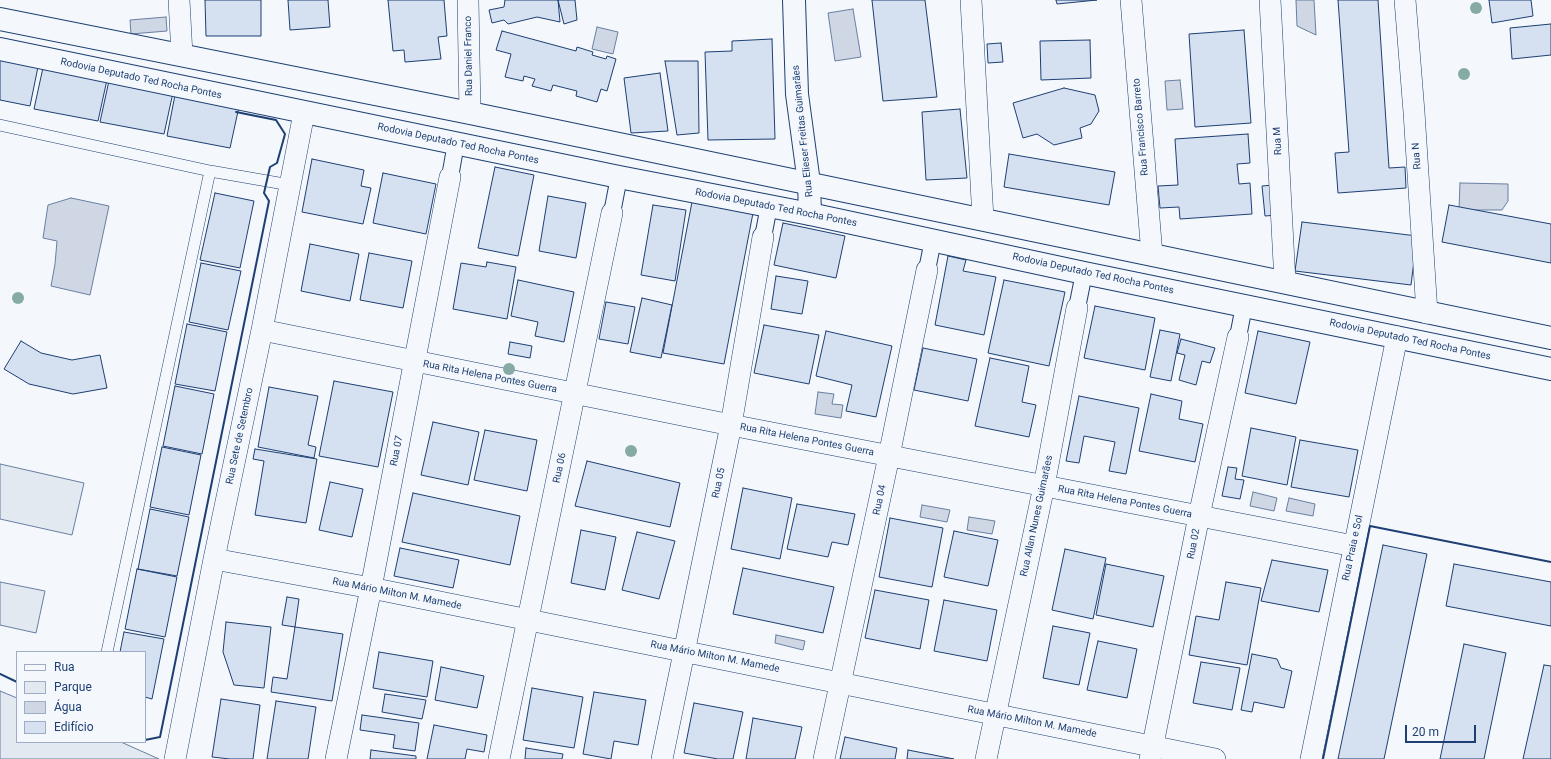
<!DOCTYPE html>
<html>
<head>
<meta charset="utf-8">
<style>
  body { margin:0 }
  #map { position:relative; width:1551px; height:759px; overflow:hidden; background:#f4f7fb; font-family:Roboto,sans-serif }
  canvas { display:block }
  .legend { position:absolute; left:16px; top:651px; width:130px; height:92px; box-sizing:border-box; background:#f4f7fb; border:1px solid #9eadc5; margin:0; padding:5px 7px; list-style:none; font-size:12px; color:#1d3f73 }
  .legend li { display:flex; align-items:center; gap:8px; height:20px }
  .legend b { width:20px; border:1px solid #9eadc5 }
  .scale { position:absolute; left:1405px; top:725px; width:71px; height:18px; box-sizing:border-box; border:2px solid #1d3f73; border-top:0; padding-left:5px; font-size:12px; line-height:14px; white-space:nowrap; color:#1d3f73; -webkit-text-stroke:3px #f4f7fb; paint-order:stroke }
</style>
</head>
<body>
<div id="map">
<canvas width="1551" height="759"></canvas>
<ul class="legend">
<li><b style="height:5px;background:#f4f7fb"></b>Rua</li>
<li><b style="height:11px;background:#e3e9f0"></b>Parque</li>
<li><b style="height:11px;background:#cfd7e4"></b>Água</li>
<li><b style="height:11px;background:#d5e0f0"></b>Edifício</li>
</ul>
<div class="scale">20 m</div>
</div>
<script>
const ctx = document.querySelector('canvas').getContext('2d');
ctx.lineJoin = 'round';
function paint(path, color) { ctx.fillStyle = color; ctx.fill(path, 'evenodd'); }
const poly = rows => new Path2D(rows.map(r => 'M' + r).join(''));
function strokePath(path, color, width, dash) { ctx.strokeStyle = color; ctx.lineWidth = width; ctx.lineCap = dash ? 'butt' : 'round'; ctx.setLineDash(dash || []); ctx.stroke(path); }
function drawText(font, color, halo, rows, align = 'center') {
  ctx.font = font + ' Roboto,sans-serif'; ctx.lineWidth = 3; ctx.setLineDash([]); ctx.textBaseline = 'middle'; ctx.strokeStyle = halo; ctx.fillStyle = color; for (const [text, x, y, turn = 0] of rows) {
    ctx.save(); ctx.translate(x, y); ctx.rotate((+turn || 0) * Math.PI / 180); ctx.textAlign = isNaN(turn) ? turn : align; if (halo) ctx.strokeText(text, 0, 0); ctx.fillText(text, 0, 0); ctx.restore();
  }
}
const green = poly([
  [0,464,84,483,72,535,0,519,0,464],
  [0,582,45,591,36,633,0,625,0,582],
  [0,691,17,698,17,742,121,742,159,759,0,759,0,691]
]);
paint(green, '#e3e9f0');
strokePath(green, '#687fa3', 1);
const water = poly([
  [1296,0,1314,0,1316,35,1297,26,1296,0],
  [853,9,861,57,835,61,828,13,853,9],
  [166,17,167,31,131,34,130,20,166,17],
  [597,27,618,32,613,54,592,49,597,27],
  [1180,80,1183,109,1167,110,1165,81,1180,80],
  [1460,183,1508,184,1508,201,1502,210,1459,210,1460,183],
  [71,198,109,206,90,295,51,286,55,264,57,241,43,238,48,205,71,198],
  [818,392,834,394,832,404,843,405,841,418,815,414,818,392],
  [1253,492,1277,498,1274,511,1250,506,1253,492],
  [1289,498,1315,504,1313,516,1286,511,1289,498],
  [922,505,950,510,947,522,920,517,922,505],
  [969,517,995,521,992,534,967,530,969,517],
  [776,635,805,641,803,650,775,643,776,635]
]);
paint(water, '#cfd7e4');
strokePath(water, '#687fa3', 1);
const building = poly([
  [205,0,261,0,261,36,206,36,205,0],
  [288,0,328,0,330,27,290,30,288,0],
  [388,0,444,0,447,36,438,37,441,59,405,62,404,50,393,51,388,0],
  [505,0,558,0,560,22,537,17,508,24,504,20,492,23,489,10,504,7,505,0],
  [558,0,575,0,577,20,564,24,558,0],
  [872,0,925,0,937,97,883,101,872,0],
  [1056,0,1097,0,1057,4,1056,0],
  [1338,0,1378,0,1389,168,1405,167,1406,188,1338,193,1335,153,1349,152,1338,0],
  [1489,0,1531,0,1533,16,1492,23,1489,0],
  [1551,24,1551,55,1512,59,1510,28,1551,24],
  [1244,30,1251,123,1195,127,1189,34,1244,30],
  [502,31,576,51,577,47,593,52,592,55,606,59,607,56,616,59,607,91,601,89,597,102,576,96,577,91,553,85,551,91,532,86,535,79,524,76,523,81,505,77,511,54,496,50,502,31],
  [772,39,775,139,708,140,705,52,732,51,732,41,772,39],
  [1090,40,1091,78,1041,80,1040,41,1090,40],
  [1001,43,1003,62,988,63,987,44,1001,43],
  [0,55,39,62,30,106,0,100,0,55],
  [665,61,698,61,699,133,677,135,665,61],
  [44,63,108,75,98,121,34,109,44,63],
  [660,73,668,131,631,133,624,78,660,73],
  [110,76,174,88,164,134,100,122,110,76],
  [1064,88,1095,95,1099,111,1091,124,1080,128,1082,138,1054,145,1037,134,1023,138,1013,103,1064,88],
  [176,90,240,102,230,148,167,136,176,90],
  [960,109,967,178,926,180,922,112,960,109],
  [1248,134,1250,163,1237,164,1239,184,1250,183,1252,214,1180,219,1179,207,1160,208,1158,186,1178,185,1175,139,1248,134],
  [1009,154,1115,172,1109,205,1004,187,1009,154],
  [312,159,364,170,361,186,371,188,363,224,302,212,312,159],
  [495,167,534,175,518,256,478,248,495,167],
  [383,173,436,184,426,234,373,223,383,173],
  [1274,185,1277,215,1265,216,1262,186,1274,185],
  [215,193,254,201,240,268,200,260,215,193],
  [548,196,586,203,576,258,539,251,548,196],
  [692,202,753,213,724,364,663,353,692,202],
  [653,205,686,210,675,281,641,275,653,205],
  [1449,205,1551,224,1551,263,1442,242,1449,205],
  [1302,222,1417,236,1411,285,1295,271,1302,222],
  [783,223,845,236,836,278,774,265,783,223],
  [310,244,359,254,350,301,301,291,310,244],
  [369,253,412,261,403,308,360,300,369,253],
  [948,256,966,260,963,271,996,277,984,335,935,325,948,256],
  [487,262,516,267,507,319,453,309,461,263,486,267,487,262],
  [201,263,241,271,228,330,189,322,201,263],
  [776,276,808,281,802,314,771,309,776,276],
  [518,280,574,292,564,342,535,336,538,322,511,316,518,280],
  [1004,280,1065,292,1049,366,988,353,1004,280],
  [642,298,672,305,661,358,630,352,642,298],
  [606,302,635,307,628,344,599,339,606,302],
  [1095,306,1155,318,1145,370,1084,358,1095,306],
  [187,324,227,332,215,391,175,384,187,324],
  [764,325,819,335,809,384,754,373,764,325],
  [1160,330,1180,334,1171,381,1150,377,1160,330],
  [826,331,892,346,876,417,846,411,852,385,816,376,826,331],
  [1258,331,1310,342,1296,404,1245,393,1258,331],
  [1181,339,1215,348,1210,363,1202,361,1196,385,1179,380,1185,355,1177,353,1181,339],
  [21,341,41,353,72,360,100,355,107,388,73,394,29,384,4,369,21,341],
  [510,342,532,346,530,358,508,354,510,342],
  [923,348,977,359,968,401,914,390,923,348],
  [990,358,1029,366,1022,402,1036,405,1029,437,975,426,990,358],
  [334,381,393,392,378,467,319,456,334,381],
  [175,386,214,394,202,454,163,446,175,386],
  [269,387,318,396,308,445,316,447,314,458,258,447,269,387],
  [1151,394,1182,401,1179,419,1203,424,1195,462,1139,451,1151,394],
  [1079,396,1139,408,1126,474,1109,471,1115,442,1084,436,1079,463,1066,461,1079,396],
  [433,422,479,432,468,485,421,475,433,422],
  [1251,428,1296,437,1287,485,1242,476,1251,428],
  [485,430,537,440,527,491,474,480,485,430],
  [1300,440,1358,450,1349,497,1291,487,1300,440],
  [162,447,201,455,189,515,150,507,162,447],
  [255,449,317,459,306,523,255,515,264,461,253,459,255,449],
  [587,461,680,483,670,527,575,506,587,461],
  [1228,467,1237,468,1235,479,1244,480,1240,499,1222,496,1228,467],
  [330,482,363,489,352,537,319,530,330,482],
  [743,488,792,498,780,559,731,549,743,488],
  [413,493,520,516,510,565,402,542,413,493],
  [797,504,855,514,848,545,832,542,828,557,787,549,797,504],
  [150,509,189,517,177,576,138,569,150,509],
  [890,518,943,528,932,587,879,577,890,518],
  [581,530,616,537,605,590,571,583,581,530],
  [954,531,998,540,988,586,944,577,954,531],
  [637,532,675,541,659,599,622,590,637,532],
  [1383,545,1427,554,1384,759,1338,759,1383,545],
  [400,548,459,560,453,588,394,576,400,548],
  [1065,549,1106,558,1093,619,1052,610,1065,549],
  [1272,560,1328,570,1319,612,1261,601,1272,560],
  [1106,564,1164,576,1153,627,1096,615,1106,564],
  [1454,564,1551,582,1551,626,1446,606,1454,564],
  [743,568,834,587,823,633,733,614,743,568],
  [137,569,177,577,165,637,125,629,137,569],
  [1226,582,1261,588,1247,665,1189,655,1196,616,1219,620,1226,582],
  [875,590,929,600,920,649,865,638,875,590],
  [287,597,299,599,295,627,282,625,287,597],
  [944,600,997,610,987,661,934,651,944,600],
  [226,622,271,627,264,688,234,685,223,652,226,622],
  [1053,626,1090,633,1079,685,1043,678,1053,626],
  [295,627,343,634,332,701,271,692,273,677,287,679,295,627],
  [124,632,164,639,152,699,145,697,145,652,120,652,124,632],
  [1098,641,1137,649,1127,698,1087,690,1098,641],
  [1464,644,1506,653,1484,759,1440,759,1464,644],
  [379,652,433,661,427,697,373,688,379,652],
  [1252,654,1277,659,1281,668,1292,671,1284,708,1254,702,1252,712,1241,710,1252,654],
  [1201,662,1240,668,1232,710,1193,703,1201,662],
  [1544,665,1551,666,1551,759,1523,759,1544,665],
  [441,667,484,676,477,708,435,700,441,667],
  [532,688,583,697,574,748,523,740,532,688],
  [594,692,646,700,638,745,614,741,611,759,583,754,594,692],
  [385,694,426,700,422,719,382,712,385,694],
  [221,699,260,705,253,759,230,759,212,757,221,699],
  [276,701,316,707,308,759,267,759,276,701],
  [694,703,743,712,733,759,718,759,684,753,694,703],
  [362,715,419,723,415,751,393,748,395,735,360,730,362,715],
  [753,718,802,727,795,759,746,759,753,718],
  [434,725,487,735,484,752,467,749,465,759,427,759,434,725],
  [845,737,897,748,895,759,840,759,845,737],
  [526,748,563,754,562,759,525,759,526,748],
  [371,750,416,756,416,759,370,759,371,750],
  [908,750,954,759,907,759,908,750]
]);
paint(building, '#d5e0f0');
strokePath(building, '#1d3f73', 1);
const service = poly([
  [0,125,210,171,290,185],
  [107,652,210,171]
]);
const pedestrian = poly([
  [450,177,456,143],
  [612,213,619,177],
  [763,237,769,206],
  [927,270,933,240],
  [1077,308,1084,273],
  [1238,337,1244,306]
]);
const minor = poly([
  [179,0,182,55],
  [468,0,470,113],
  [971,0,983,219],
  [1131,0,1152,255],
  [1270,0,1285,282],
  [1405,0,1414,112,1427,313],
  [262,330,731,425,1354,546],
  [214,559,371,588,1215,759],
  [175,759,214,559,262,330,304,113],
  [336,759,371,588,450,177],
  [499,759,612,213],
  [662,759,731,425,763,237],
  [824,759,889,456,927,270],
  [986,759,1044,486,1077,308],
  [1150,759,1199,516,1238,337],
  [1311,759,1397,337]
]);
const tertiary = poly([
  [794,0,797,94,809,183,810,214]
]);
const secondary = poly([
  [0,19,470,113,1551,338],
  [0,49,619,177,810,214,1084,273,1551,369]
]);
strokePath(service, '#1d3f73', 12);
strokePath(pedestrian, '#1d3f73', 18);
strokePath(minor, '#1d3f73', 22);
strokePath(tertiary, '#1d3f73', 24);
strokePath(secondary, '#1d3f73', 24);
strokePath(service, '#f4f7fb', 11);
strokePath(pedestrian, '#f4f7fb', 16);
strokePath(minor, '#f4f7fb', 21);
strokePath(tertiary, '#f4f7fb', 22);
strokePath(secondary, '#f4f7fb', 22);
strokePath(poly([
  [0,674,17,682],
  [145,740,160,737,269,201,264,193,270,167,277,163,285,134,276,120,236,112],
  [1323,759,1370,526,1551,562]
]), '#1d3f73', 2);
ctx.fillStyle = '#86aba6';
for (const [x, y] of [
  [1476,8],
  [1464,74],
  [18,298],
  [509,369],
  [631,451]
]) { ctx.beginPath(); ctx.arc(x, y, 6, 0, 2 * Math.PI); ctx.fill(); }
drawText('10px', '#1d3f73', '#f4f7fb', [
  ["Rua Daniel Franco",469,56,-91],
  ["Rodovia Deputado Ted Rocha Pontes",141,79,12],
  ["Rua Francisco Barreto",1141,127,-95],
  ["Rua Elieser Freitas Guimarães",803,131,-96],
  ["Rua M",1278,141,-93],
  ["Rodovia Deputado Ted Rocha Pontes",458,144,12],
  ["Rua N",1417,156,-94],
  ["Rodovia Deputado Ted Rocha Pontes",776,208,11],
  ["Rodovia Deputado Ted Rocha Pontes",1093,274,12],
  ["Rodovia Deputado Ted Rocha Pontes",1410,340,12],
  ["Rua Rita Helena Pontes Guerra",490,377,11],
  ["Rua Sete de Setembro",240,436,-78],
  ["Rua Rita Helena Pontes Guerra",807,440,11],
  ["Rua 07",397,451,-79],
  ["Rua 06",560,468,-78],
  ["Rua 05",719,483,-78],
  ["Rua 04",880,500,-78],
  ["Rua Rita Helena Pontes Guerra",1125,502,11],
  ["Rua Allan Nunes Guimarães",1037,516,-78],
  ["Rua 02",1194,544,-79],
  ["Rua Praia e Sol",1353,548,-78],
  ["Rua Mário Milton M. Mamede",397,594,11],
  ["Rua Mário Milton M. Mamede",715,657,11],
  ["Rua Mário Milton M. Mamede",1032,722,11]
]);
</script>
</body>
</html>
